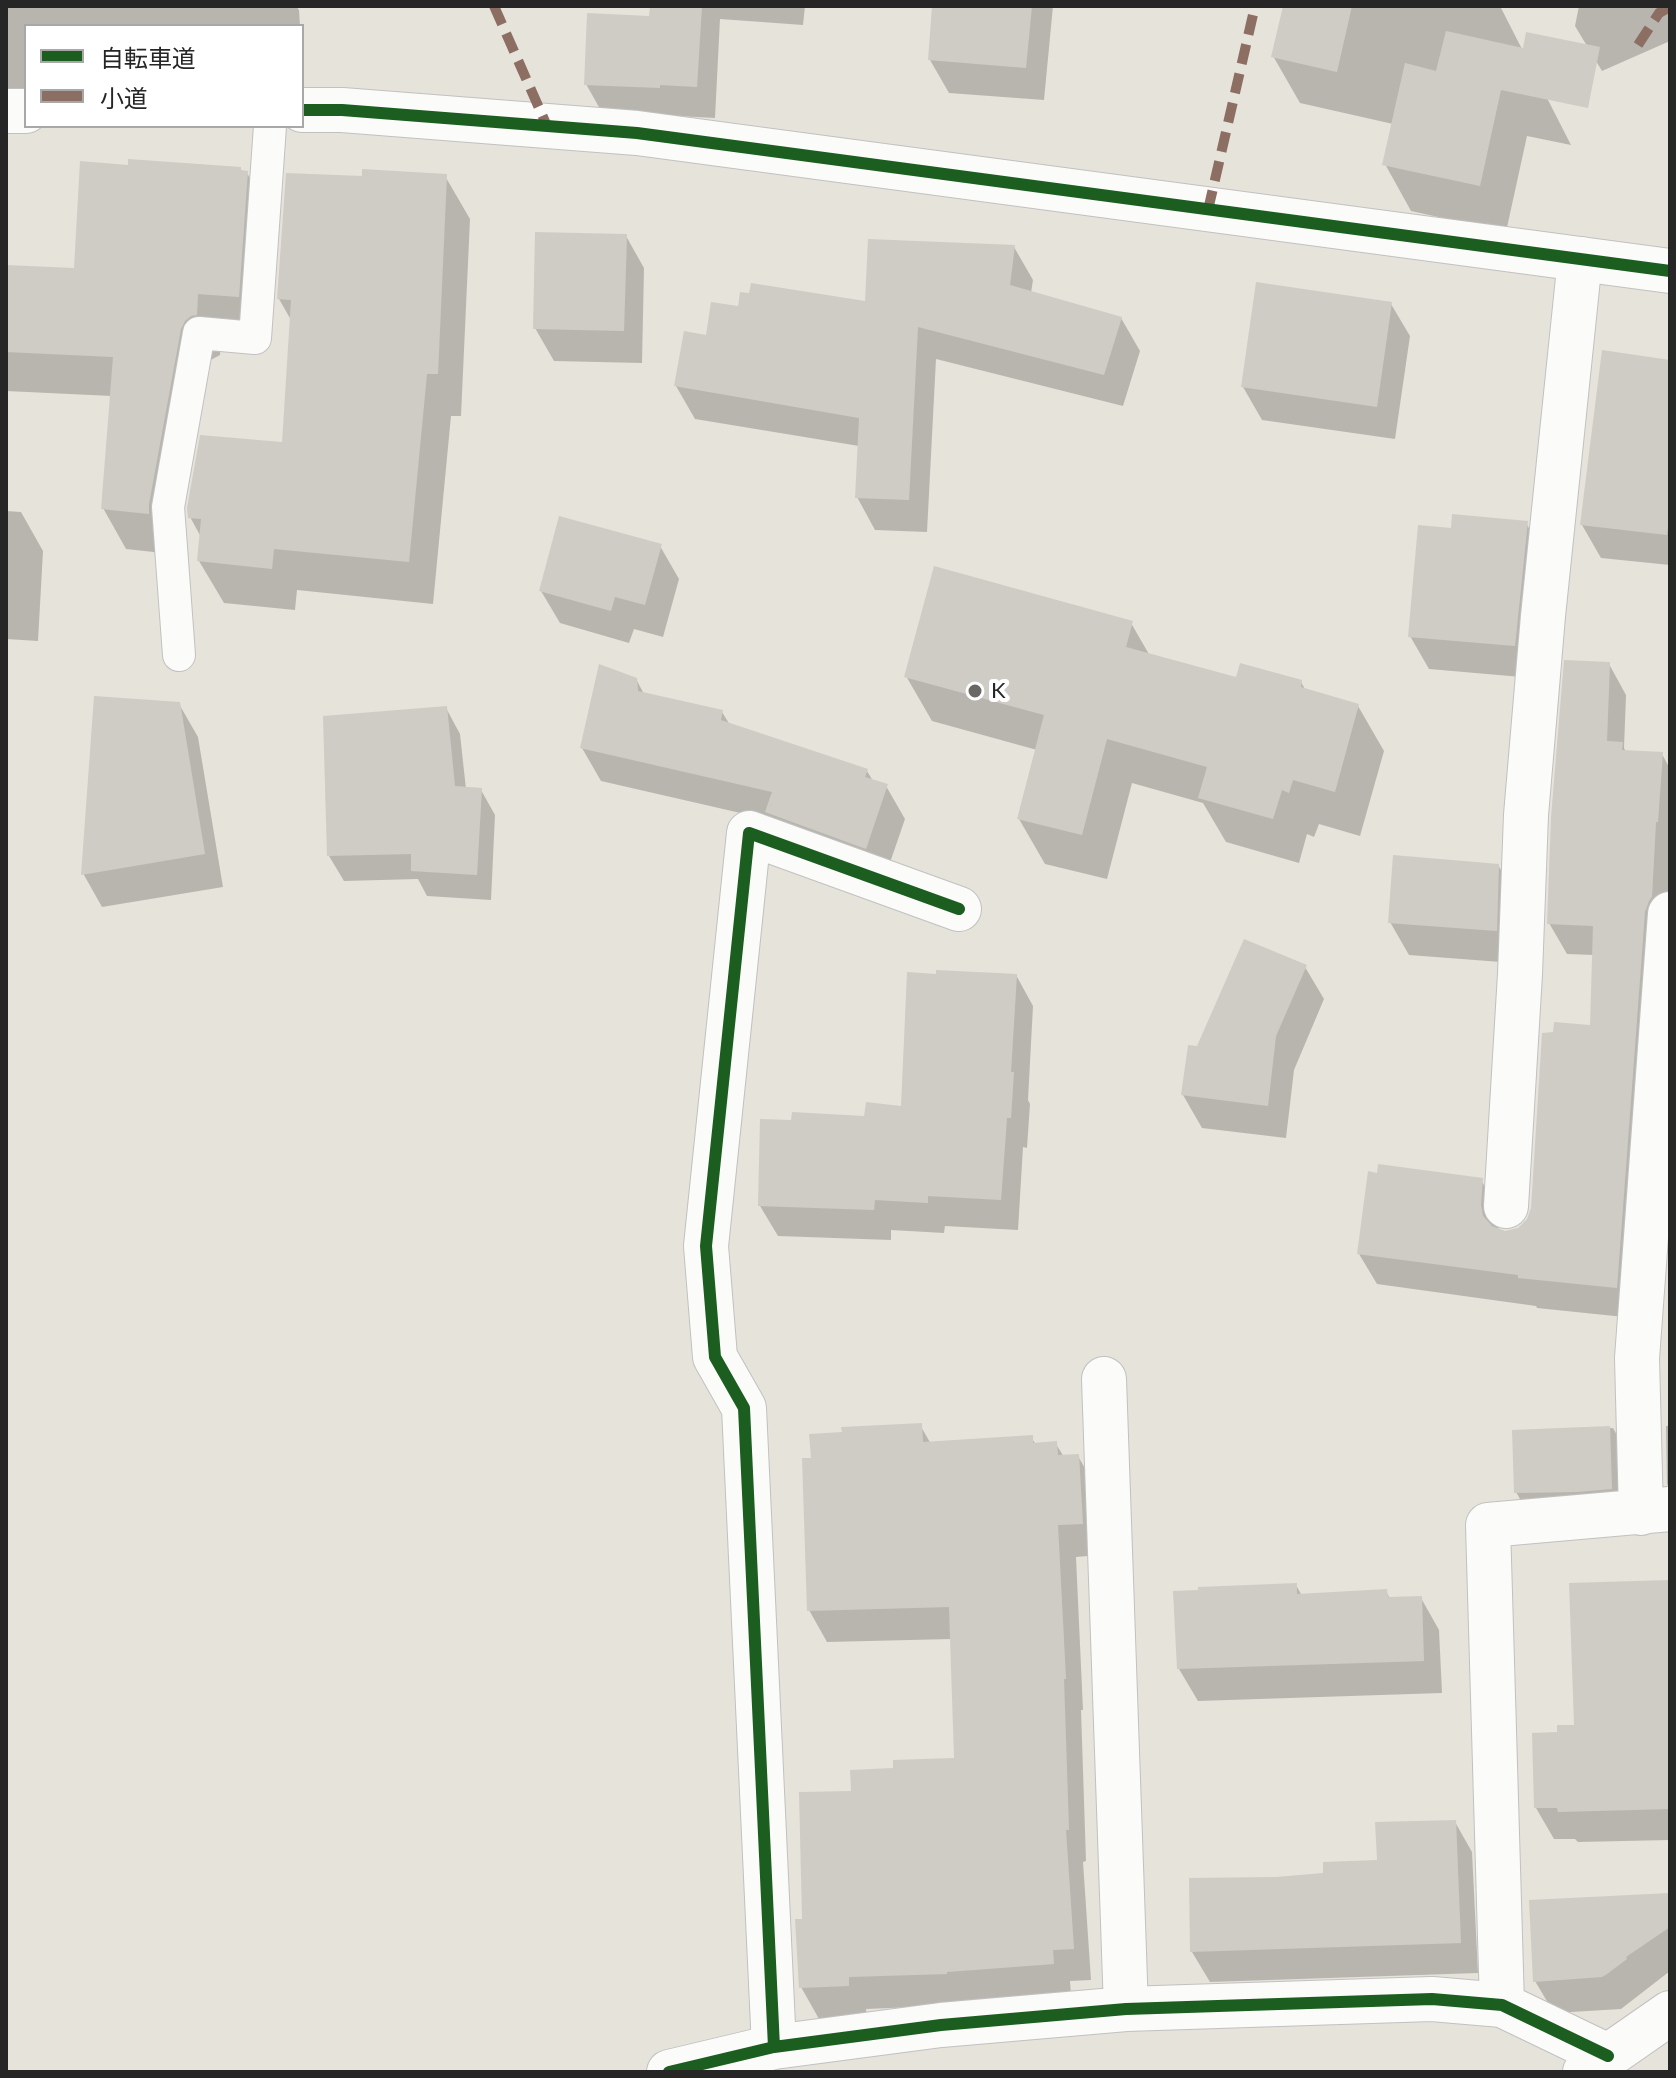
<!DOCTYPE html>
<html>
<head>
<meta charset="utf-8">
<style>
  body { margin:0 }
  #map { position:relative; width:1676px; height:2078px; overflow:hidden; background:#e6e3db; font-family:Lato,"Noto Sans JP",sans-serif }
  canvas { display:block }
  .frame { position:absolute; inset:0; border:8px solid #262626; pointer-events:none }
  .legend { position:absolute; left:24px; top:24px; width:280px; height:104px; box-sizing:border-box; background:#fff; border:2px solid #a8a8a8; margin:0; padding:10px 14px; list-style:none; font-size:24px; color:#262626 }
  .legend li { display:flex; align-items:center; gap:16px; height:40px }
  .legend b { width:40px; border:2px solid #a8a8a8 }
</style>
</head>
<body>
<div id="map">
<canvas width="1676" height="2078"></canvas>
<div class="frame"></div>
<ul class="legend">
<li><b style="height:10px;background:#1b5e20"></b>自転車道</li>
<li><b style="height:10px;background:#8d6e63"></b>小道</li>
</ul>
</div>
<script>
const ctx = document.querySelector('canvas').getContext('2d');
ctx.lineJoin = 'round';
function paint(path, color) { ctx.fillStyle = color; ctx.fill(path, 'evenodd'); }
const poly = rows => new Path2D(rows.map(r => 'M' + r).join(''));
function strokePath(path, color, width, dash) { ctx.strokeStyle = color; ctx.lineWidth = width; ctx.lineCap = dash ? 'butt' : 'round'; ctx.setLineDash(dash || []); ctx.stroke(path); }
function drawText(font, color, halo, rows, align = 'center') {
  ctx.font = font + ' Lato,sans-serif'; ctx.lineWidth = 8; ctx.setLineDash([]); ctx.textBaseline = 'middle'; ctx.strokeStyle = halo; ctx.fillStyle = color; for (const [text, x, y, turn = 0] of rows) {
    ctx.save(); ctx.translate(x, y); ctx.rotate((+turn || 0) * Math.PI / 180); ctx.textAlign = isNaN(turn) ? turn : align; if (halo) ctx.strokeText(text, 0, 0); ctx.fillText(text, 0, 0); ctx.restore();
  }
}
paint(poly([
  [6,6,296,6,299,10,300,26,26,26,26,102,23,102,15,89,6,88],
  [652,6,805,6,803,25,720,19,715,118,677,116,677,119,604,116,586,84,651,18],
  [934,6,1053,6,1044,100,949,93,930,60],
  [1285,6,1500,6,1571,145,1527,136,1506,232,1411,211,1385,164,1393,124,1300,103,1273,56],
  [1579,6,1670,6,1670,41,1602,71,1575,26],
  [242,172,247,173,270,213,261,337,221,334,220,355,207,362,172,554,126,549,103,508,112,396,6,391,6,267,76,270],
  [445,176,470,219,461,416,451,416,433,604,297,590,295,610,224,603,199,561,201,537,190,517,283,444,291,320,279,299],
  [626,236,644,268,642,363,554,361,535,328],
  [1014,247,1033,280,1031,293,1121,318,1140,351,1123,406,936,359,927,532,875,530,857,497,859,446,695,419,676,386,707,338,740,308,866,303],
  [1391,304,1410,336,1395,439,1262,420,1243,387],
  [1670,362,1670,565,1601,558,1582,525],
  [6,511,21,512,43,551,38,641,6,639],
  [1526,523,1545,556,1533,678,1429,669,1410,636,1453,530],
  [660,546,679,579,663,637,634,629,629,643,560,623,541,591],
  [1131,623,1150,656,1238,680,1301,682,1306,691,1358,706,1384,751,1360,836,1319,824,1314,837,1307,834,1299,863,1226,842,1203,803,1132,783,1107,879,1045,864,1019,819,1037,750,932,721,906,676],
  [1609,664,1626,695,1624,748,1626,752,1662,754,1670,769,1670,903,1634,1318,1537,1308,1536,1306,1377,1284,1359,1254,1481,1180,1499,1211,1498,1231,1505,1233,1519,1230,1529,1220,1592,1027,1594,955,1567,954,1549,923],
  [636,679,644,694,722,712,730,725,867,771,873,781,886,786,905,819,884,880,771,820,601,781,582,748],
  [96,698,179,704,198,737,223,887,102,907,84,875],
  [446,708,460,734,466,789,481,790,495,815,491,900,427,896,418,879,344,881,329,856],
  [1498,865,1517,898,1514,963,1409,955,1390,922],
  [1305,967,1324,999,1294,1070,1286,1138,1202,1128,1183,1095,1198,1048],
  [1016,975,1033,1006,1028,1100,1030,1104,1027,1148,1023,1147,1018,1230,945,1226,944,1233,891,1230,891,1240,778,1236,760,1206,793,1122,865,1118,903,1108],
  [920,1425,931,1444,1031,1437,1036,1445,1056,1444,1064,1457,1078,1456,1096,1488,1100,1555,1076,1557,1083,1710,1081,1710,1086,1861,1083,1862,1091,1980,1070,1981,1071,1995,965,2005,866,2009,867,2017,819,2019,801,1987,804,1921,853,1793,895,1770,956,1760,952,1639,827,1642,809,1610],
  [1666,1426,1670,1426,1670,1489,1667,1484],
  [1613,1428,1632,1461,1633,1521,1535,1525,1516,1492,1514,1432],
  [1670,1582,1670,1840,1578,1842,1575,1839,1554,1839,1536,1808,1559,1734,1576,1726],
  [1296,1585,1302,1596,1386,1591,1390,1599,1421,1598,1439,1630,1442,1693,1198,1701,1179,1669],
  [1455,1822,1472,1852,1478,1973,1210,1982,1192,1952,1276,1879,1325,1875,1379,1862],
  [1670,1895,1670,1971,1621,2009,1554,2013,1535,1981]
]), '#0003');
paint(poly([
  [650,6,702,6,697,87,660,85,660,88,584,85,587,13,649,16],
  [932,6,1032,6,1026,68,928,60],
  [1283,6,1352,6,1337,72,1271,57],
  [1446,31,1523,48,1526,32,1600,47,1588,108,1501,90,1480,186,1382,165,1405,63,1436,71],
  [128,159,241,167,241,170,248,171,239,297,198,294,197,315,191,316,185,321,181,329,149,504,149,514,101,509,113,357,6,352,6,265,74,268,80,161,128,165],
  [362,169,447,174,438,374,427,374,409,562,274,549,272,569,197,561,201,519,188,518,187,508,200,435,282,442,291,300,277,299,286,173,362,176],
  [535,232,627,234,624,331,533,329],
  [868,239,1015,245,1010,285,1122,317,1104,375,918,327,909,500,855,498,859,418,674,386,684,331,706,335,711,302,738,306,740,292,749,293,751,283,865,301],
  [1256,282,1392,302,1377,407,1241,387],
  [1602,350,1670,360,1670,511,1667,535,1580,525],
  [1452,514,1528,521,1515,646,1408,637,1418,525,1451,528],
  [559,516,662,544,645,605,615,597,611,611,539,591],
  [934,566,1133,621,1126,647,1236,677,1240,663,1302,680,1301,687,1359,704,1335,792,1293,780,1289,793,1282,790,1273,819,1198,798,1207,767,1107,739,1082,835,1017,819,1044,715,904,677],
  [1564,660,1610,662,1607,741,1623,742,1622,750,1663,752,1658,822,1656,822,1652,897,1649,901,1645,912,1617,1288,1518,1278,1518,1275,1357,1254,1368,1171,1377,1173,1378,1164,1483,1178,1481,1205,1483,1216,1492,1226,1505,1231,1518,1228,1527,1219,1531,1208,1542,1033,1553,1032,1554,1022,1590,1025,1593,926,1547,924,1551,817],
  [599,664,637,678,638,691,723,710,721,720,868,769,865,777,888,784,866,849,765,812,772,792,580,748],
  [94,696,180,702,205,854,81,875],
  [447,706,455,786,482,788,477,875,411,871,411,854,327,856,323,716],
  [1393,855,1499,864,1497,931,1388,923],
  [1244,939,1307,965,1276,1036,1268,1106,1181,1095,1188,1045,1197,1046],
  [936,970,1017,974,1011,1072,1014,1072,1011,1118,1007,1118,1001,1200,928,1196,928,1203,875,1200,874,1210,758,1206,760,1119,791,1120,792,1112,864,1116,866,1102,901,1106,907,972,936,974],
  [922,1423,923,1442,1033,1435,1033,1443,1057,1441,1058,1455,1079,1454,1083,1524,1058,1525,1066,1679,1064,1679,1069,1830,1066,1830,1074,1949,1053,1950,1054,1964,947,1972,947,1974,849,1977,849,1986,799,1988,795,1919,802,1919,799,1792,851,1791,850,1770,893,1768,893,1760,954,1758,949,1607,807,1611,802,1458,811,1458,809,1434,842,1432,841,1427],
  [1610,1426,1612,1489,1577,1492,1514,1493,1512,1430],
  [1670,1580,1670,1809,1558,1812,1557,1808,1534,1808,1532,1733,1557,1732,1557,1725,1574,1725,1569,1583],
  [1297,1583,1297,1594,1387,1589,1388,1597,1422,1596,1424,1661,1177,1669,1173,1591,1198,1590,1198,1587],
  [1456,1820,1461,1943,1190,1952,1189,1878,1276,1877,1323,1873,1323,1862,1377,1860,1375,1822],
  [1670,1893,1670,1927,1626,1957,1627,1959,1607,1974,1602,1977,1533,1982,1529,1900]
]), '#cfccc6');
const lane = poly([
  [179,655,168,507,199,333,255,338,270,126]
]);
const street = poly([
  [1506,1206,1520,974,1526,815,1543,616,1580,259],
  [1104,1379,1126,2009],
  [1641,1513,1637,1358,1670,914],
  [1502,2005,1488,1525,1670,1509],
  [774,2047,744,1408,715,1357,706,1246,749,833,959,909],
  [669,2072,774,2047,941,2025,1126,2009,1432,1999,1502,2005,1608,2056]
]);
const secondary = poly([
  [302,110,342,110,637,133,1670,271],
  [6,111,26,111],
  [1585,2072,1670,2013]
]);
strokePath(lane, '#c2c1c1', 34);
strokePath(street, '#c2c1c1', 46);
strokePath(secondary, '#c2c1c1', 46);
strokePath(lane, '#fbfbfa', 32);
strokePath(street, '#fbfbfa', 44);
strokePath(secondary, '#fbfbfa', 44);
strokePath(poly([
  [494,6,547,126],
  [1638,45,1659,13,1670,7],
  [1208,210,1255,6]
]), '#8d6e63', 10, [20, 10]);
strokePath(poly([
  [302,110,342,110,637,133,1670,271],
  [774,2047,744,1408,715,1357,706,1246,749,833,959,909],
  [669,2072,774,2047,941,2025,1126,2009,1432,1999,1502,2005,1608,2056]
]), '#1b5e20', 12);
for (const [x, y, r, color] of [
  [975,691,8,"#696865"]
]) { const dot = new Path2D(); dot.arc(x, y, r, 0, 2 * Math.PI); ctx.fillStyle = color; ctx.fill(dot); strokePath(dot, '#fff', 3); }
drawText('22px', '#262626', '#fff', [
  ["K",991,691]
], 'left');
</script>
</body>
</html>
